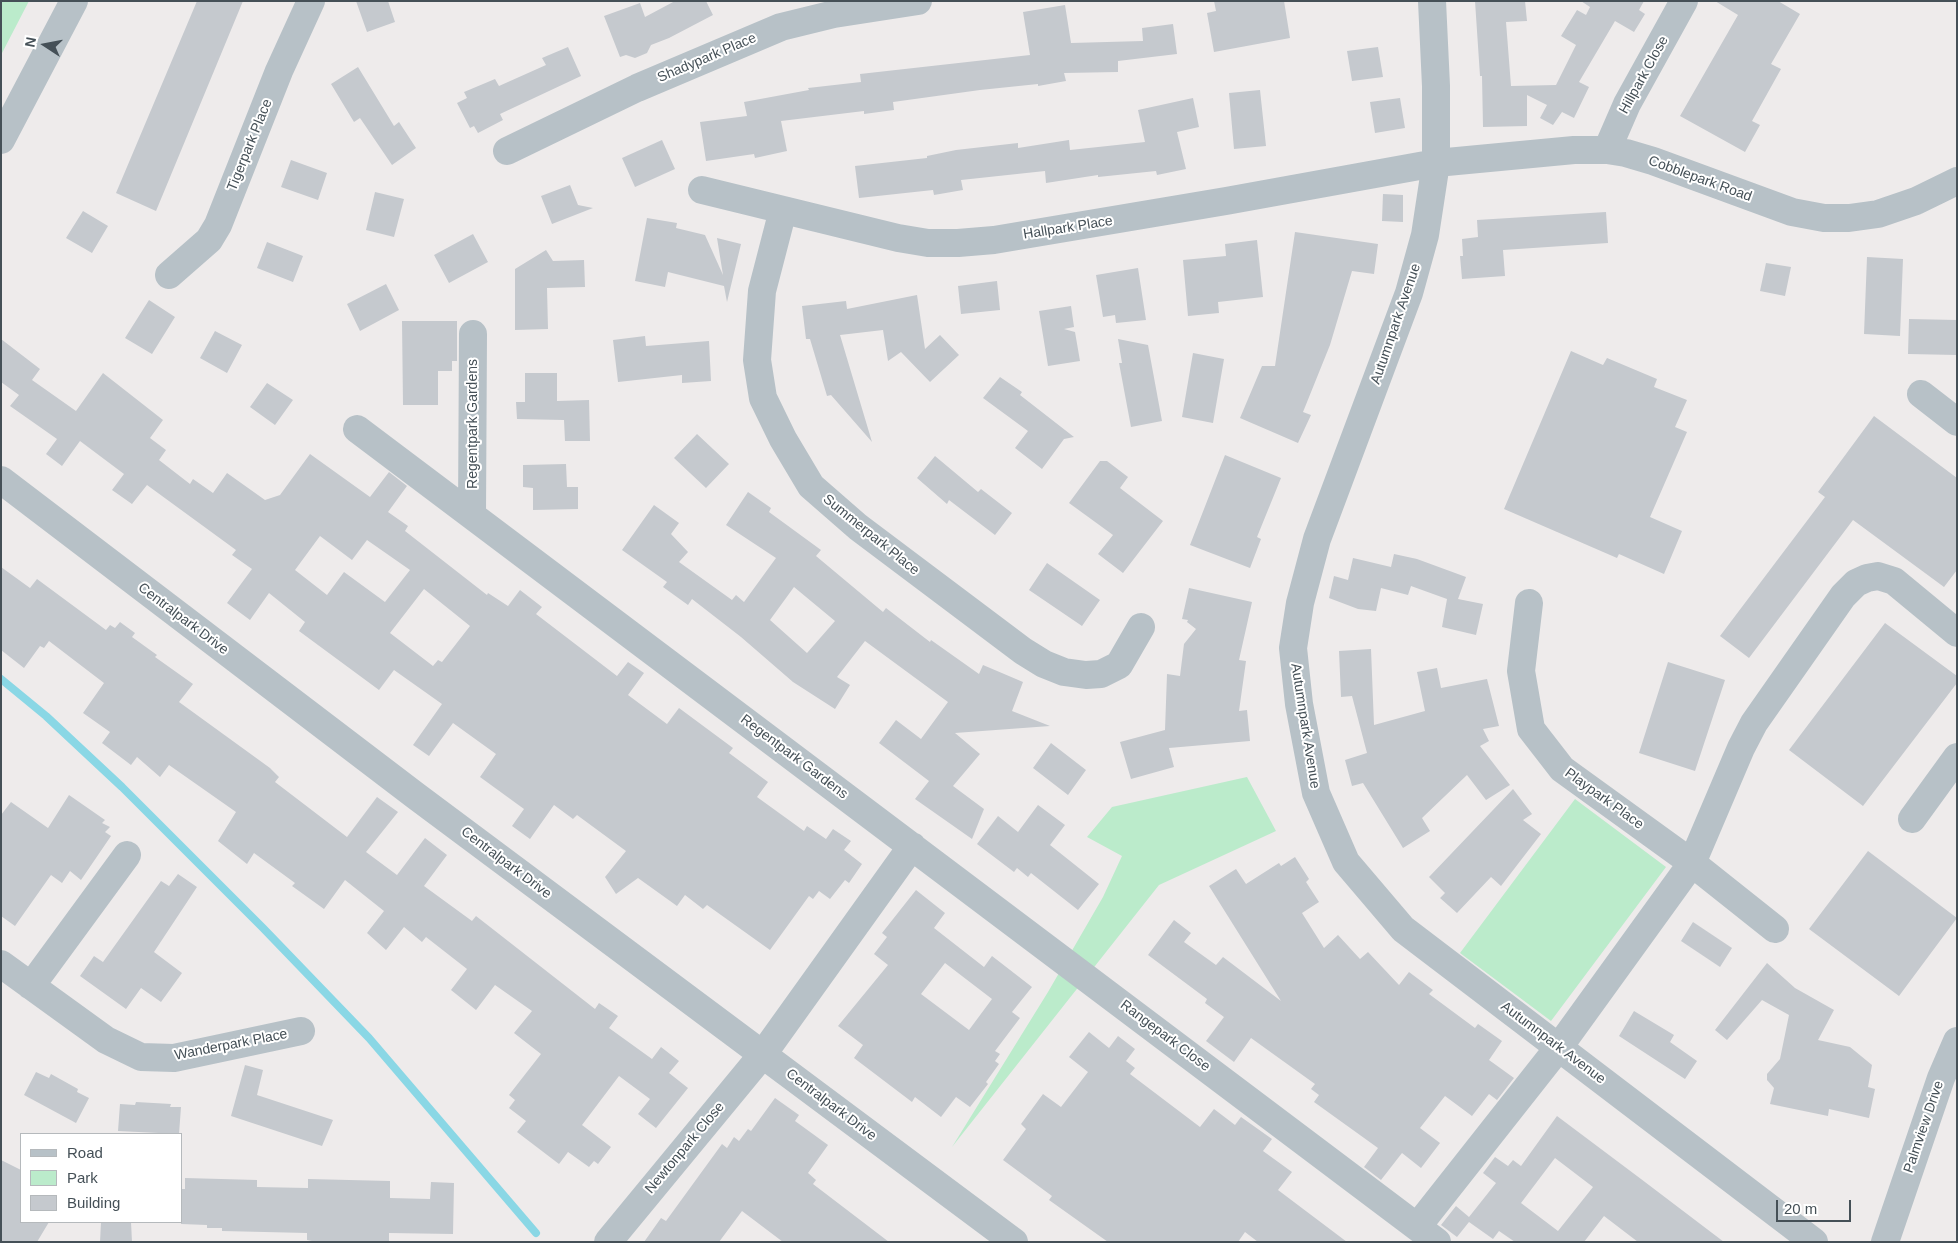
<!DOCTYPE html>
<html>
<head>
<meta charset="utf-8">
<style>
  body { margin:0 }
  #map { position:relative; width:1958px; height:1243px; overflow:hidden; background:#eeebeb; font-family:Helvetica,sans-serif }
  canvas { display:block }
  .frame { position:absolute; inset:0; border:2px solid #455057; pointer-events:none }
  .legend { position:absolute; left:20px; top:1133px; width:162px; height:90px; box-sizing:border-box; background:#fff; border:1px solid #b5b9bc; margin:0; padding:6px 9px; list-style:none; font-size:15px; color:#455057 }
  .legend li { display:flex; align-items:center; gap:10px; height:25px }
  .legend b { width:25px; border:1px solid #b5b9bc }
  .north { position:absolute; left:20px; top:20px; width:50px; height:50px; -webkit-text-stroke:4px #fff; paint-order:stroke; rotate:281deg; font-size:14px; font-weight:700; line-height:20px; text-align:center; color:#455057 }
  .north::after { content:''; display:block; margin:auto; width:18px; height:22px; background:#455057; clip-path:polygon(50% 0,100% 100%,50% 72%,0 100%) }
  .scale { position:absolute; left:1776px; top:1200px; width:75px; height:22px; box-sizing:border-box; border:2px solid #455057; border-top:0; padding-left:6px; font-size:15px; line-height:18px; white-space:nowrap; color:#455057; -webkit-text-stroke:4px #fff; paint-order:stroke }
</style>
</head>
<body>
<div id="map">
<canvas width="1958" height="1243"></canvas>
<div class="frame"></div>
<ul class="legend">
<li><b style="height:6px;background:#b7c1c7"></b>Road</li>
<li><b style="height:14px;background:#bbebcb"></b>Park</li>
<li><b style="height:14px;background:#c5c9ce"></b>Building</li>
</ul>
<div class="north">N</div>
<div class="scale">20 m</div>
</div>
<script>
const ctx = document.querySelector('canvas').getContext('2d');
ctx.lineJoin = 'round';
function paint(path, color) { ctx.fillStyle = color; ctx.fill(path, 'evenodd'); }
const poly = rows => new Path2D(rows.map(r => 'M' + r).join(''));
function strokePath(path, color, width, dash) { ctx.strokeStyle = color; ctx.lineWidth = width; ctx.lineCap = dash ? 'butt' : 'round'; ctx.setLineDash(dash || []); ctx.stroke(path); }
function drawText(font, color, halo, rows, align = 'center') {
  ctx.font = font + ' Helvetica,sans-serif'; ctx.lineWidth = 4; ctx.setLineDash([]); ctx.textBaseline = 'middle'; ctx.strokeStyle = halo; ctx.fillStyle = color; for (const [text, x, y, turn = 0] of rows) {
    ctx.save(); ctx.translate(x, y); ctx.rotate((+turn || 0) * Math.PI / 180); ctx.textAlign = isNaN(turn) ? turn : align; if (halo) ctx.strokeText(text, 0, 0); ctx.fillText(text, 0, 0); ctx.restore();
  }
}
paint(poly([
  [1,1,29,1,1,55],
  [1247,777,1276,831,1159,885,952,1147,1048,992,1103,897,1122,856,1087,837,1112,807],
  [1575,799,1666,867,1551,1021,1460,953]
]), '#bbebcb');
strokePath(poly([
  [1,679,46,716,122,787,263,928,369,1038,536,1233]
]), '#8ad7e5', 8);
paint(poly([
  [197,1,243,1,156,211,116,193],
  [356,1,388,1,395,22,367,32],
  [675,1,706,1,713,15,669,38,651,45,647,53,635,58,626,55,620,57,604,16,640,3,645,17],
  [1214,1,1284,1,1290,38,1214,52,1207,13,1216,11],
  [1475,1,1525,1,1527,21,1506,22,1511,86,1556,85,1576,45,1561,36,1577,10,1586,15,1590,7,1581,1,1644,1,1639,10,1645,14,1634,32,1615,21,1579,82,1589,87,1574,118,1562,112,1553,125,1540,118,1547,105,1527,95,1527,126,1483,127,1482,76,1480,76],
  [1715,1,1778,1,1800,14,1771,64,1781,69,1752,121,1760,125,1745,152,1680,116,1738,15],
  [1065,5,1071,43,1143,41,1142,28,1173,24,1177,54,1118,61,1118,72,1064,73,1066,81,1038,86,1038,84,980,90,893,102,894,110,864,114,864,111,781,121,787,151,755,158,754,154,706,161,700,122,747,116,744,102,809,90,808,88,861,82,860,74,1030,55,1023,12],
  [568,47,581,76,500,114,503,120,478,133,474,126,470,128,457,103,467,98,464,92,495,79,499,86,546,65,542,58],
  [1378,47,1383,77,1352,81,1347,51],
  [358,67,394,126,399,122,416,148,392,165,360,118,354,122,331,84],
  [1260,90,1266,146,1234,149,1229,93],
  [1193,98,1199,127,1177,132,1186,169,1157,175,1156,171,1098,177,1098,175,1046,183,1045,171,961,180,963,190,934,195,933,190,859,198,855,166,927,158,927,156,956,150,1018,143,1018,148,1069,140,1070,150,1145,142,1138,110],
  [1400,98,1405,128,1375,133,1370,102],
  [662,140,675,169,635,187,622,158],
  [291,160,327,173,318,200,281,187],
  [570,185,578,205,593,208,552,224,541,196],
  [375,192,404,199,394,237,366,230],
  [1383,194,1403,195,1403,222,1382,221],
  [83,211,108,226,92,253,66,238],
  [1606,212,1608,243,1503,250,1505,276,1462,279,1460,256,1463,256,1462,239,1478,237,1477,220],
  [647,218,677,223,676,228,705,235,723,275,717,238,741,244,727,302,724,286,668,272,665,287,635,281],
  [1295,232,1378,244,1374,274,1352,271,1330,345,1303,412,1311,415,1298,443,1240,418,1262,366,1275,366],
  [473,234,488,262,449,283,434,255],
  [1257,240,1263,297,1218,302,1219,313,1188,316,1183,260,1226,256,1225,244],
  [267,242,303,256,293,282,257,268],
  [546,250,553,261,584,260,585,287,547,288,548,329,515,330,515,269],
  [1867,257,1903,259,1900,336,1864,334],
  [1766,263,1791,267,1785,296,1760,291],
  [1138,268,1146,320,1116,323,1115,315,1103,317,1096,275],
  [997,281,1000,310,961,314,958,286],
  [386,284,399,310,360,331,347,304],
  [917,295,925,349,940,335,959,355,930,382,901,352,888,361,883,330,840,335,872,442,831,395,827,396,810,339,806,339,802,306,846,301,847,309],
  [149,300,175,317,152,354,125,338],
  [1071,306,1074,327,1064,329,1075,332,1080,361,1048,366,1039,311],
  [1909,319,1957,320,1957,355,1908,354],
  [402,321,457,321,457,361,452,361,452,371,438,371,438,405,403,405],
  [215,331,242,345,227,373,200,358],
  [645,336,646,346,709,341,711,381,682,383,682,375,618,382,613,340],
  [1,339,40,369,32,380,76,411,103,373,163,420,150,438,166,450,159,460,190,484,193,479,213,493,227,473,265,500,280,495,310,454,370,497,389,472,407,486,388,512,408,526,405,531,487,595,488,593,508,606,520,590,542,607,536,614,617,676,628,662,644,673,628,695,667,724,679,708,733,748,729,753,768,782,757,797,804,831,807,826,826,839,833,829,851,841,844,850,862,864,849,883,845,880,830,899,819,891,813,899,809,896,770,950,707,905,703,909,685,895,677,906,638,878,616,894,605,877,626,851,577,815,573,819,554,805,530,839,512,826,524,809,480,777,496,754,453,723,429,756,413,745,442,704,394,670,379,690,299,631,305,622,269,593,250,620,227,603,252,569,232,555,236,550,147,485,132,504,112,490,124,474,80,441,62,466,46,454,57,439,10,406,19,395,1,382],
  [320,536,352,560,367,540,410,570,385,602,344,572,327,595,295,570],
  [424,589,470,626,442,662,438,660,433,666,390,633],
  [1118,339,1148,345,1162,421,1131,427,1119,363,1122,363],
  [1571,351,1603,365,1607,358,1657,379,1654,387,1687,400,1675,427,1687,432,1650,517,1682,531,1664,574,1619,554,1617,558,1504,509],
  [1193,353,1224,359,1213,423,1182,417],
  [525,373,557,373,557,401,589,400,590,441,565,441,564,420,517,419,516,402,525,402],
  [1000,377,1022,392,1020,395,1074,437,1064,439,1042,469,1015,448,1028,431,983,398],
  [267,383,293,400,275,425,250,407],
  [1874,416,1957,478,1957,570,1944,587,1853,520,1749,658,1720,636,1825,497,1818,492],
  [697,434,729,464,706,488,674,458],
  [1225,455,1281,478,1257,537,1261,539,1250,568,1190,545],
  [935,456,978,492,981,489,1012,513,995,535,949,500,947,504,917,478],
  [1100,461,1107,461,1128,477,1120,488,1163,521,1123,573,1098,554,1113,535,1069,503],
  [566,464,567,487,578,487,578,509,533,510,533,488,523,487,523,465],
  [748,492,771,508,769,512,821,550,816,556,883,612,886,608,930,642,931,640,979,674,983,665,1023,682,1012,711,1050,726,955,733,980,754,953,786,984,809,972,839,915,799,929,781,879,743,896,720,921,739,948,702,865,641,837,677,850,685,835,709,793,682,741,637,692,599,688,605,663,587,667,582,622,550,654,505,679,523,671,534,688,552,679,562,732,600,736,595,744,602,776,558,726,525],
  [794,587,835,621,807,653,770,620],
  [1394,554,1417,559,1466,577,1458,599,1483,604,1476,635,1442,627,1447,599,1411,586,1408,595,1381,588,1376,611,1358,609,1329,598,1334,576,1348,580,1353,558,1391,567],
  [1047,563,1100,600,1082,626,1029,590],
  [1,567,30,588,37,579,106,630,110,625,115,628,120,622,135,633,132,637,157,655,155,657,193,684,179,702,270,768,279,777,275,782,347,837,377,797,398,812,366,852,397,875,425,838,447,855,424,886,472,921,476,916,595,1009,599,1003,618,1016,609,1028,652,1059,661,1047,679,1061,669,1073,688,1088,656,1128,638,1114,650,1099,619,1076,582,1125,611,1147,598,1164,594,1161,589,1167,568,1152,559,1164,517,1132,526,1121,509,1108,515,1100,509,1095,541,1054,514,1033,532,1011,495,985,476,1010,451,990,467,969,426,937,422,942,404,927,386,950,367,933,384,911,345,880,324,909,292,886,295,883,254,853,247,864,218,841,236,812,169,765,160,777,137,757,131,765,102,743,110,732,83,713,104,683,49,641,44,648,40,646,24,668,1,650],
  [1189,588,1252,602,1239,660,1246,661,1239,711,1247,710,1250,741,1169,748,1174,767,1131,779,1120,742,1165,730,1167,674,1180,676,1184,644,1196,629,1187,622,1188,620,1182,619],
  [1885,623,1957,676,1957,683,1863,806,1789,750],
  [1371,649,1374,725,1425,711,1417,672,1437,668,1441,688,1487,679,1499,726,1483,729,1489,741,1480,746,1510,785,1486,800,1467,775,1422,818,1430,831,1403,848,1363,783,1352,786,1345,760,1367,753,1352,696,1341,697,1339,651],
  [1668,662,1725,680,1695,771,1639,753],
  [1051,743,1086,770,1068,795,1033,768],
  [1513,789,1532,814,1523,820,1541,834,1501,886,1491,877,1457,913,1440,898,1445,893,1429,877],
  [69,795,105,820,102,823,110,827,105,832,111,836,81,880,70,871,62,883,51,875,15,926,1,916,1,815,11,802,48,828],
  [1038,805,1065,825,1050,845,1099,884,1078,910,1031,873,1028,877,1017,868,1014,872,977,844,998,816,1018,832],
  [1868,851,1957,918,1899,996,1809,929],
  [1295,857,1309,879,1306,882,1319,902,1302,913,1324,948,1338,935,1360,959,1368,952,1399,985,1409,972,1433,990,1429,994,1475,1028,1478,1024,1502,1041,1489,1060,1514,1078,1497,1100,1489,1094,1472,1116,1445,1096,1420,1128,1440,1143,1421,1168,1402,1153,1381,1180,1364,1167,1378,1148,1314,1102,1319,1095,1311,1089,1315,1084,1251,1038,1234,1062,1206,1041,1224,1017,1205,1003,1207,999,1148,955,1174,920,1191,933,1184,942,1216,965,1223,957,1281,1001,1209,886,1236,869,1246,884,1279,863,1281,866],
  [178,874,197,887,154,952,182,973,161,1002,141,988,126,1009,80,976,94,956,103,962,161,881,169,886],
  [916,890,945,913,934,928,984,967,992,956,1032,987,1012,1012,1020,1018,995,1051,1000,1054,995,1061,999,1064,986,1082,988,1084,970,1107,956,1097,941,1117,915,1097,912,1102,854,1058,863,1045,838,1026,888,965,874,954,887,937,882,933],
  [945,963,992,999,969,1030,921,994],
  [1693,922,1732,948,1720,967,1681,941],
  [1767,963,1795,988,1834,1010,1818,1040,1850,1047,1872,1065,1868,1087,1875,1089,1869,1118,1829,1109,1828,1116,1770,1104,1774,1088,1767,1080,1767,1074,1780,1059,1789,1015,1762,1000,1727,1040,1715,1030],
  [1634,1011,1674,1035,1670,1042,1697,1061,1685,1079,1619,1036],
  [1089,1032,1109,1048,1118,1036,1135,1049,1126,1061,1135,1068,1130,1074,1200,1127,1214,1109,1235,1125,1241,1117,1272,1139,1263,1151,1292,1172,1278,1190,1347,1242,1258,1242,1245,1232,1238,1242,1108,1242,1049,1200,1052,1196,1003,1160,1026,1129,1021,1124,1043,1094,1061,1107,1088,1072,1069,1057],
  [245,1065,263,1070,257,1095,333,1120,322,1146,231,1116],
  [36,1072,49,1078,51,1074,78,1089,77,1092,89,1098,76,1123,24,1095],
  [775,1098,799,1115,795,1121,828,1145,808,1173,816,1180,813,1184,889,1242,783,1242,742,1211,719,1242,644,1242,661,1218,666,1221,722,1144,727,1148,734,1137,739,1141,748,1129,751,1131],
  [136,1102,171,1104,170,1107,181,1107,179,1134,118,1131,120,1104,135,1105],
  [1557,1116,1641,1179,1724,1242,1638,1242,1604,1216,1584,1242,1515,1242,1499,1231,1493,1239,1469,1222,1457,1237,1441,1225,1456,1206,1469,1217,1496,1183,1483,1173,1495,1157,1508,1166,1513,1160,1521,1166],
  [1555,1158,1593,1187,1558,1231,1521,1203],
  [1,1160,21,1170,21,1222,49,1222,37,1242,1,1242],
  [185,1178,257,1180,257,1187,308,1188,308,1179,390,1181,390,1198,430,1199,431,1182,454,1183,453,1234,389,1233,389,1242,317,1242,307,1240,307,1233,222,1231,222,1228,207,1228,207,1225,181,1224,181,1189,185,1189],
  [101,1222,131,1222,132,1242,100,1242]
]), '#c5c9ce');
strokePath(poly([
  [1432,1,1436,86,1436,163,1425,235,1409,293,1317,539,1300,603,1293,648,1299,704,1316,793,1346,862,1403,929,1814,1242],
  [1,140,74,1],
  [1607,150,1627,104,1684,1],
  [507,151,637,88,781,27,834,14,918,1],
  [702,190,898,238,928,243,958,243,994,240,1226,201,1436,163,1574,150,1607,150,1626,153,1653,161,1792,212,1824,218,1849,218,1878,214,1916,201,1957,181],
  [783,210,762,291,757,360,763,398,783,439,811,486,858,527,1023,651,1044,664,1064,672,1086,675,1101,674,1119,665,1141,627],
  [169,275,209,240,218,225,279,71,311,1],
  [1921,394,1957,422],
  [357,429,1437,1242],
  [1,480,416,796,1014,1242],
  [472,514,473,334],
  [1529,603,1521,671,1531,729,1562,769,1692,863,1775,929],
  [1912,819,1957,757],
  [1,964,106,1040,141,1057,174,1058,301,1031],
  [31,986,127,855],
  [1417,1227,1559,1047,1692,863,1741,748,1754,723,1843,596,1856,583,1867,578,1878,576,1894,581,1957,633],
  [608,1242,763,1054,912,846],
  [1885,1242,1941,1078,1957,1041]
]), '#b7c1c7', 28);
drawText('14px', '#455057', '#fff', [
  ["Shadypark Place",707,58,-23],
  ["Hillpark Close",1644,75,-61],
  ["Tigerpark Place",250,145,-68],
  ["Cobblepark Road",1700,179,20],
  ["Hallpark Place",1068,228,-9],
  ["Autumnpark Avenue",1396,324,-71],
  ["Regentpark Gardens",473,424,-90],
  ["Summerpark Place",871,535,39],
  ["Centralpark Drive",183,619,37],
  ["Autumnpark Avenue",1305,726,81],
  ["Regentpark Gardens",794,757,37],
  ["Playpark Place",1604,799,36],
  ["Centralpark Drive",506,863,37],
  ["Rangepark Close",1165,1036,37],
  ["Autumnpark Avenue",1553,1043,37],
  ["Wanderpark Place",231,1045,-11],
  ["Centralpark Drive",831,1105,37],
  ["Palmview Drive",1924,1127,-71],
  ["Newtonpark Close",685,1148,-50]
]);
</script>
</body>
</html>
